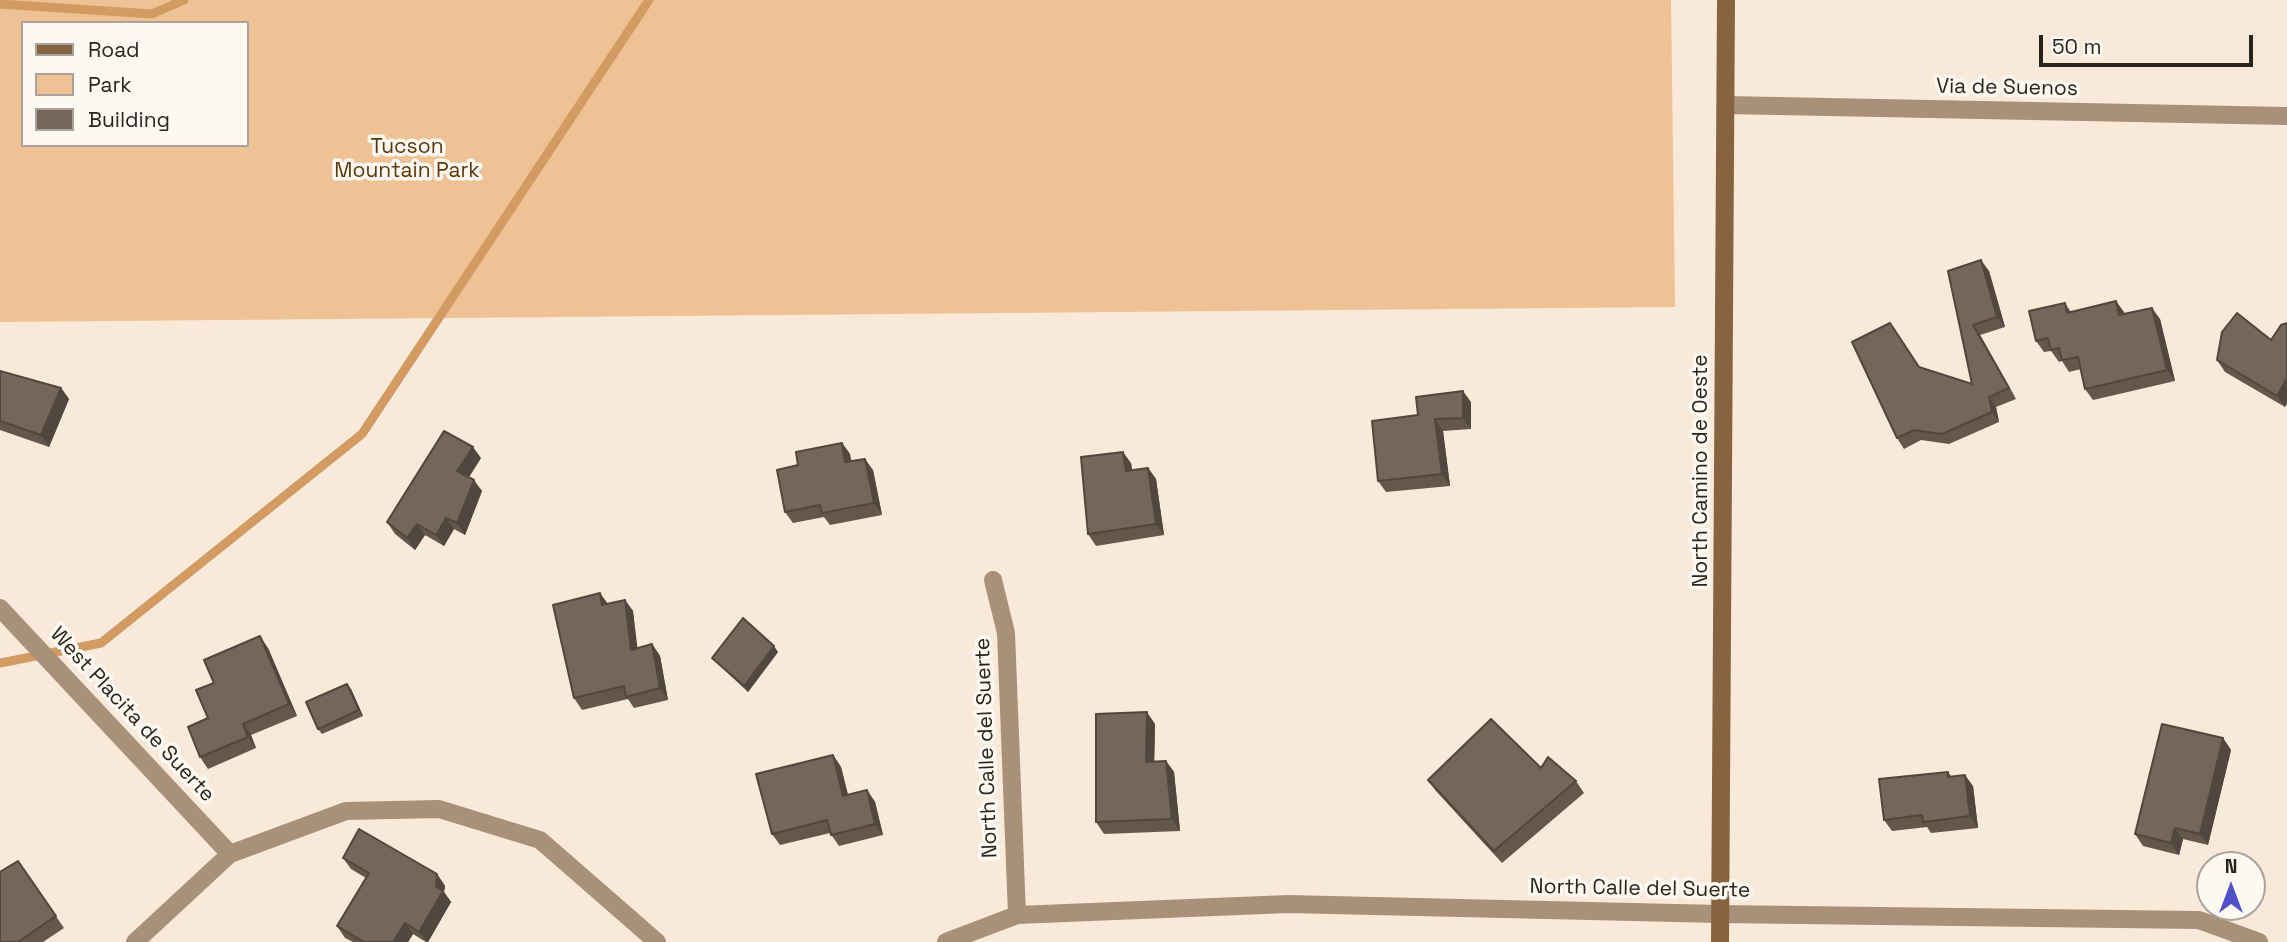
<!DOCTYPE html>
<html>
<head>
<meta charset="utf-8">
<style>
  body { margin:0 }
  #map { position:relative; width:2287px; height:942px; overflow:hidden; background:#f9e9d9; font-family:"Space Grotesk",sans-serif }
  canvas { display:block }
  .legend { position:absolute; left:21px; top:21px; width:228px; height:126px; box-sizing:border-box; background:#fef8f2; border:2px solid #a9a39e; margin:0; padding:9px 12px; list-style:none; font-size:21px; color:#2a241f }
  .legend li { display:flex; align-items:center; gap:14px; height:35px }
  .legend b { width:35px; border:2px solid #a9a39e }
  .north { position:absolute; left:2196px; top:851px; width:70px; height:70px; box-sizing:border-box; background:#fef8f2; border:2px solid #a9a39e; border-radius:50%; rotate:0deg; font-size:19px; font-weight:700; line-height:28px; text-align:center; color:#2a241f }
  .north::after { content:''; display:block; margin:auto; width:24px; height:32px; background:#4f52c9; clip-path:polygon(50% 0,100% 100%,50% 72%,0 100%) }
  .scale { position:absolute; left:2039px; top:35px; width:214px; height:32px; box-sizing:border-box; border:4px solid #2a241f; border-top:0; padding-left:9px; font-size:21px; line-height:24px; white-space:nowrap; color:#2a241f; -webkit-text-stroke:5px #fef8f2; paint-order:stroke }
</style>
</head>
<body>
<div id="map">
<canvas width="2287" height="942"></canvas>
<ul class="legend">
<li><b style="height:9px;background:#866441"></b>Road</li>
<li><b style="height:19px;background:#efc295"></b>Park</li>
<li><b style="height:19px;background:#746659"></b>Building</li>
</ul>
<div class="north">N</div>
<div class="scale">50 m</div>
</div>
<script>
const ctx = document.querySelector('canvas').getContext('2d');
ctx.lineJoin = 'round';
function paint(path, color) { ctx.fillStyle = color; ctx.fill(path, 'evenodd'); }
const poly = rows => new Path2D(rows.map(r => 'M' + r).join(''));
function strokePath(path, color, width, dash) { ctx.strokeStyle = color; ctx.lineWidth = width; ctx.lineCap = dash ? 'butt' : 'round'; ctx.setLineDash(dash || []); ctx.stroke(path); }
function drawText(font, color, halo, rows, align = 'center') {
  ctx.font = font + ' "Space Grotesk",sans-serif'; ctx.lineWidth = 7; ctx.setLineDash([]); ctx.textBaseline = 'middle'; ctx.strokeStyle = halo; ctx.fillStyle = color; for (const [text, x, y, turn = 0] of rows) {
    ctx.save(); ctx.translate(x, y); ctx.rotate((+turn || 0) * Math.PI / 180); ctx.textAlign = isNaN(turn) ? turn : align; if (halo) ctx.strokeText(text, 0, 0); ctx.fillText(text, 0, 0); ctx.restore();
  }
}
paint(poly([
  [0,0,1671,0,1675,307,0,322],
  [23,23,247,23,247,145,23,145]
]), '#efc295');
strokePath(poly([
  [0,4,152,14,184,0],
  [0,663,101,643,362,434,649,0]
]), '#d19b62', 9);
strokePath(poly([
  [1726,105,2287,116],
  [993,580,1006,633,1017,915],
  [0,608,230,854,346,811,439,809,540,840,657,942],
  [135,942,230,854],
  [946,942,1017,915,1288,904,1719,914,2199,920,2259,942]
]), '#a89079', 18);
strokePath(poly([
  [1720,942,1726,0]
]), '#866441', 18);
paint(poly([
  [1948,271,1989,271,2005,327,1980,335,2016,399,1996,407,1999,422,1949,444,1921,440,1904,449,1897,438,1920,368,1972,384],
  [2116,301,2124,314,2160,319,2175,381,2093,400,2085,389,2081,369,2069,372,2062,361,2059,362,2051,351,2044,352,2036,341,2065,303,2071,312],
  [2287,323,2287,403,2285,407,2225,372,2217,360,2271,340],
  [0,371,61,388,69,399,49,447,0,430],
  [1471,402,1471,429,1443,431,1450,486,1386,492,1378,481,1418,415],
  [842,443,850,454,851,461,873,470,882,515,830,525,824,517,793,523,785,512,798,465],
  [481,458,469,477,482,491,465,535,454,529,444,546,425,535,415,550,395,534,387,522],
  [1131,463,1132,470,1148,468,1156,479,1164,535,1096,546,1088,534],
  [625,600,633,611,637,648,652,644,660,656,668,700,634,708,628,699,582,710,574,698,607,604],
  [268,648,297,716,251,735,256,748,208,769,200,757,214,683],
  [778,652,748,692,717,663,712,658],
  [351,689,363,716,322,734,318,729],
  [1155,724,1154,762,1166,761,1174,772,1180,831,1104,834,1096,822],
  [2223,738,2231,750,2208,845,2183,839,2179,855,2143,846,2135,834],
  [833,755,841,767,848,795,867,790,875,802,883,835,839,846,830,833,780,845,772,834],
  [1541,768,1576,781,1584,793,1502,863,1436,791,1428,780],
  [1948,772,1951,776,1973,786,1978,828,1931,833,1927,827,1892,831,1884,820],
  [343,858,437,874,445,886,444,892,451,902,428,942,426,942,413,934,408,942,353,942,345,938,337,926,366,878,351,869],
  [18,861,64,928,43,942,0,942]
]), '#64584d');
paint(poly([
  [1981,260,1989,271,2005,327,1997,317],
  [2116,301,2124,312,2127,327,2119,315],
  [2152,308,2160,319,2175,381,2167,370],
  [1973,325,1980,335,2016,399,2009,388],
  [2287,378,2287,403,2285,407,2277,396],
  [61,388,69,399,49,447,41,435],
  [1463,391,1471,402,1471,429,1463,418],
  [1989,397,1996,407,1999,422,1992,412],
  [1435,419,1443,431,1450,486,1442,474],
  [842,443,850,454,853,474,845,462],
  [473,447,481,458,465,483,457,471],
  [1123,452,1131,463,1134,483,1126,471],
  [865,459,873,470,882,515,874,503],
  [1148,468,1156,479,1164,535,1156,524],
  [474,480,482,491,465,535,457,523],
  [446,518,454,529,444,546,436,535],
  [417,524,425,535,415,550,407,538],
  [600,593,608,604,602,605],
  [625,600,633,611,639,661,631,650],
  [260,636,268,648,297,716,289,704],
  [652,644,660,656,668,700,660,688],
  [774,646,778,652,748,692,744,686],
  [347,684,351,689,363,716,359,710],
  [1147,712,1155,724,1154,774,1146,762],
  [243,724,251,735,256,748,248,737],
  [2223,738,2231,750,2208,845,2200,834],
  [833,755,841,767,851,807,843,796],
  [1166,761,1174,772,1180,831,1172,819],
  [1965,775,1973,786,1978,828,1970,816],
  [867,790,875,802,883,835,875,824],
  [2175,828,2183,839,2179,855,2171,843],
  [437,874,445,886,444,892,451,902,428,942,427,942,419,932,436,887],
  [405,923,413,934,408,942,393,942]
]), '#51473e');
const building = poly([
  [1981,260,1997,317,1973,325,2009,388,1989,397,1992,412,1942,434,1914,430,1897,438,1852,342,1890,323,1919,367,1972,384,1948,271,1981,260],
  [2116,301,2119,315,2152,308,2167,370,2085,389,2078,357,2062,360,2059,348,2051,350,2048,338,2036,341,2029,311,2065,303,2067,313,2116,301],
  [2237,313,2271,340,2281,325,2287,323,2287,378,2277,396,2217,360,2222,332,2237,313],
  [0,371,61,388,41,435,0,421,0,371],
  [1463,391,1463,418,1435,419,1442,474,1378,481,1372,421,1418,415,1416,397,1463,391],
  [444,431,473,447,457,471,474,480,457,523,446,518,436,535,417,524,407,538,387,522,444,431],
  [842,443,845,462,865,459,874,503,822,513,820,505,785,512,777,470,798,465,796,452,842,443],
  [1123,452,1126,471,1148,468,1156,524,1088,534,1081,457,1123,452],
  [600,593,602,605,625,600,631,650,652,644,660,688,626,697,624,686,574,698,553,605,600,593],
  [743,618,774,646,744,686,712,658,743,618],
  [260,636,289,704,243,724,248,737,200,757,188,727,208,718,196,690,214,683,204,660,260,636],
  [347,684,359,710,318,729,306,702,347,684],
  [1147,712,1146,762,1166,761,1172,819,1096,822,1096,714,1147,712],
  [1491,719,1541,768,1548,757,1576,781,1494,851,1428,780,1491,719],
  [2162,724,2223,738,2200,834,2175,828,2171,843,2135,834,2162,724],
  [833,755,843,796,867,790,875,824,831,835,827,820,772,834,756,774,833,755],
  [1948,772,1948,777,1965,775,1970,816,1923,822,1922,815,1884,820,1879,779,1948,772],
  [359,829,437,874,436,887,443,891,419,932,405,923,393,942,364,942,337,926,369,873,343,858,359,829],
  [18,861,56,916,18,942,0,942,0,872,18,861]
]);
paint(building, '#746659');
strokePath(building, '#51473e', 2);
drawText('21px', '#2a241f', '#fef8f2', [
  ["Via de Suenos",2007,88,1],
  ["North Camino de Oeste",1701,471,-90],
  ["West Placita de Suerte",132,715,47],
  ["North Calle del Suerte",987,748,-92],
  ["North Calle del Suerte",1640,889,1]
]);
drawText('21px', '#5c3709', '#fef8f2', [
  ["Tucson",407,147],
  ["Mountain Park",407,171]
]);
</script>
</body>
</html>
